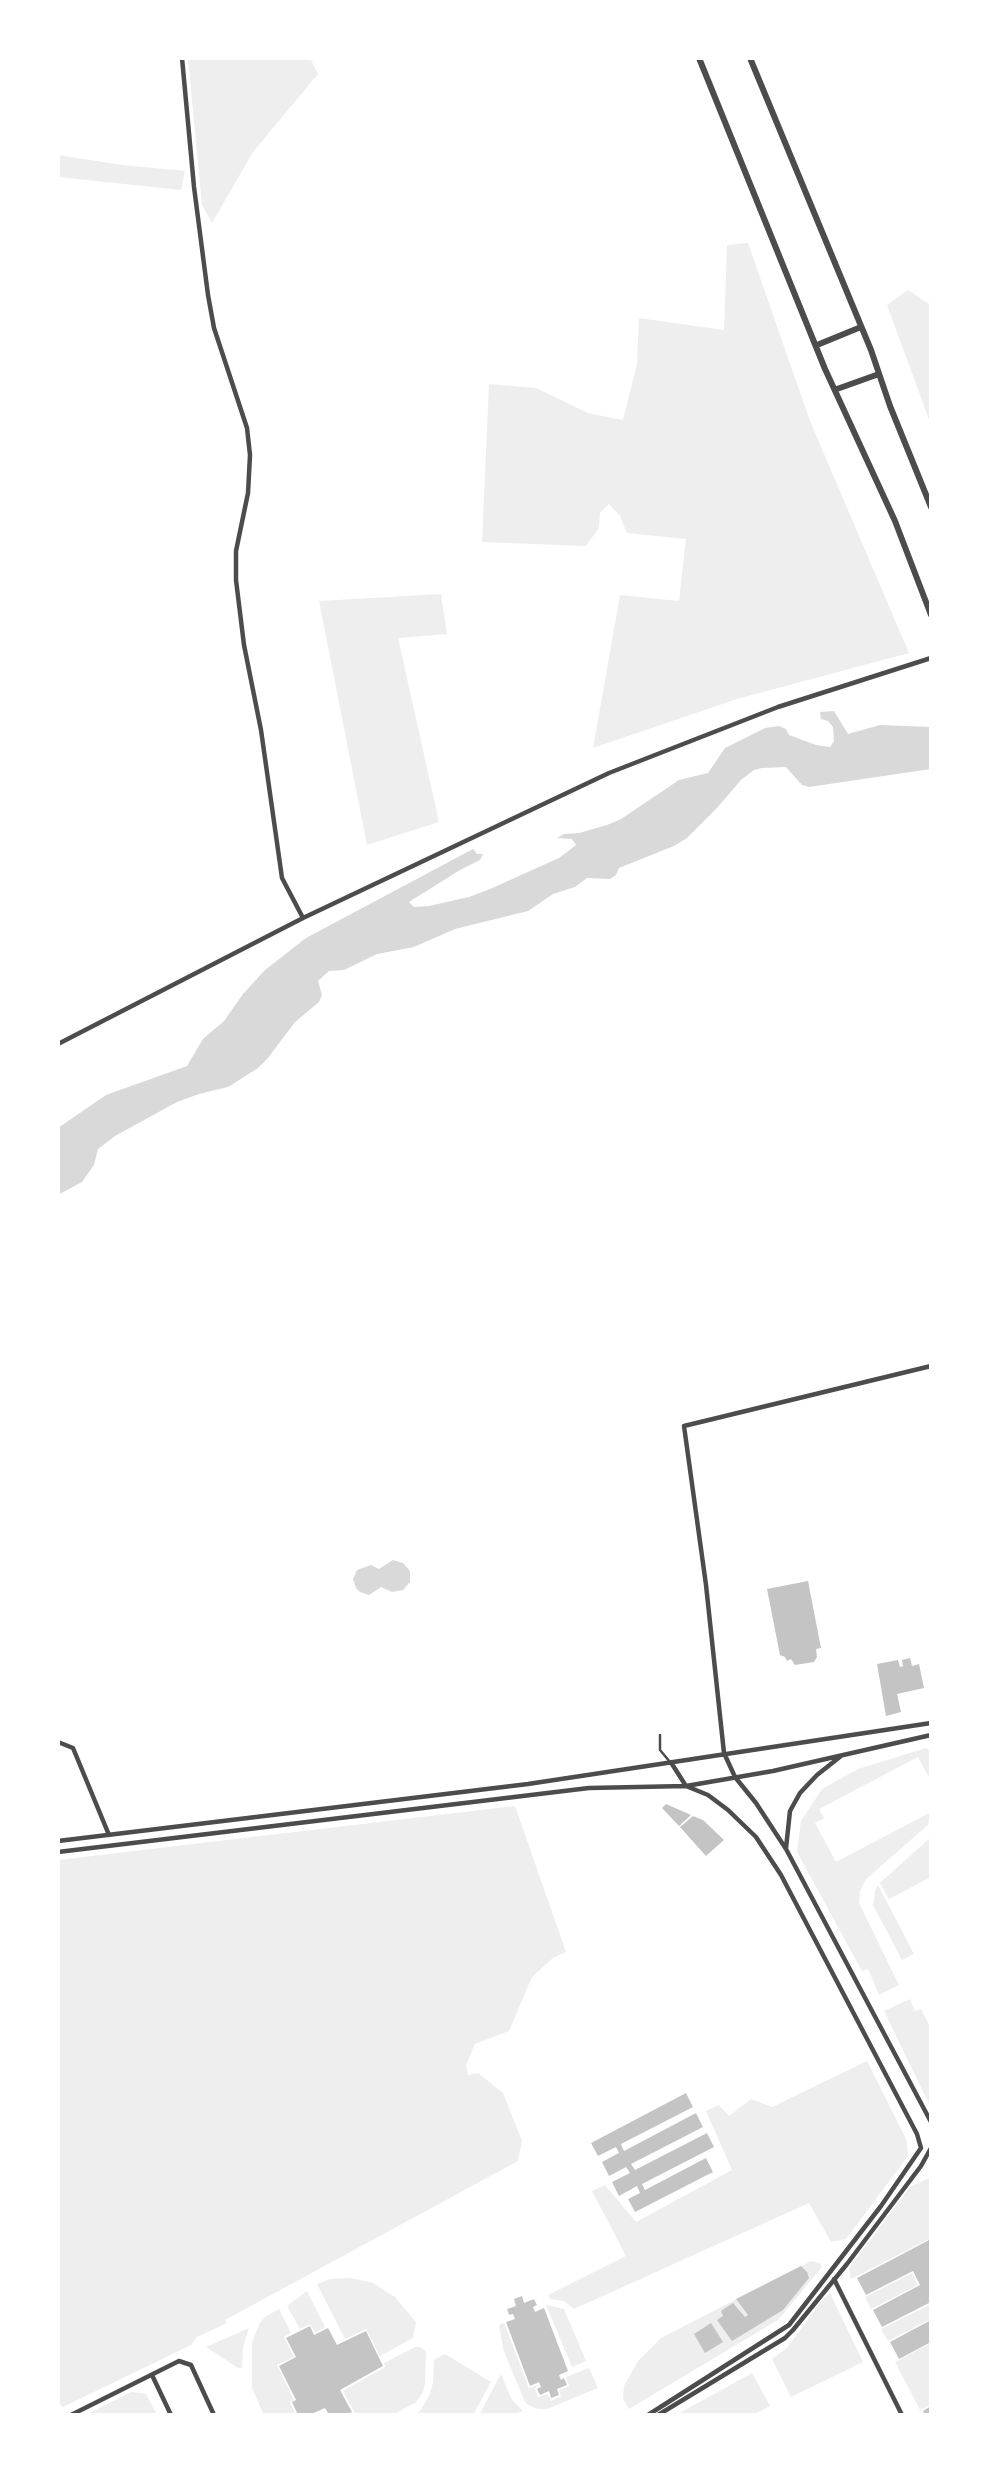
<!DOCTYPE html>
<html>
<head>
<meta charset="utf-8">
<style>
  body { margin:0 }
  #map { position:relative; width:989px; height:2473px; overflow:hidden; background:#fff; font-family:"Work Sans",sans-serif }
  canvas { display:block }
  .frame { position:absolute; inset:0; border:60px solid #fff; pointer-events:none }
</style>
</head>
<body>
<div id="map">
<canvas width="989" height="2473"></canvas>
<div class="frame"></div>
</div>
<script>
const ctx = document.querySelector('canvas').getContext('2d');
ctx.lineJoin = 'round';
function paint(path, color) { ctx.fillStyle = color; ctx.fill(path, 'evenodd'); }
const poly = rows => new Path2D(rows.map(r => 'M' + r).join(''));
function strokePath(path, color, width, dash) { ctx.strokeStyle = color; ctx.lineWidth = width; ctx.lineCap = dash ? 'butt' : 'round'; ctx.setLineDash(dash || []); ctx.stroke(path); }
paint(poly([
  [188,58,310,58,318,74,253,152,212,223,202,205],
  [58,155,122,165,185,171,181,190,58,177],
  [748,243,810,421,909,653,737,699,593,748,620,595,679,601,686,539,627,533,620,516,609,504,600,513,599,528,586,546,482,542,489,384,536,388,588,413,623,420,637,364,639,318,724,330,727,245],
  [908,290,931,305,931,425,887,305],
  [441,594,447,634,398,638,439,822,367,845,319,601],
  [926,1748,931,1752,931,1781,918,1757,819,1809,824,1818,815,1823,836,1862,931,1812,928,1825,866,1879,860,1891,859,1903,899,1985,879,1995,868,1969,862,1971,797,1852,801,1821,822,1789,858,1769],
  [515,1806,566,1952,553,1958,532,1977,509,2031,475,2044,466,2065,468,2075,478,2073,503,2093,522,2141,518,2161,225,2320,227,2323,197,2337,191,2345,63,2407,58,2403,58,1860],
  [931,1837,931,1877,889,1899,880,1883],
  [878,1885,914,1954,902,1960,873,1905,875,1891],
  [910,1999,915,2011,921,2009,931,2029,931,2108,884,2011],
  [867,2061,907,2141,908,2156,846,2239,831,2242,809,2203,574,2309,564,2301,550,2299,548,2295,626,2256,592,2191,605,2185,636,2222,732,2170,706,2111,719,2105,729,2116,751,2099,772,2107],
  [931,2177,931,2238,851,2279,849,2268,910,2187],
  [811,2261,820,2263,822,2267,778,2320,629,2409,623,2399,624,2386,638,2361,661,2338],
  [912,2273,918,2285,871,2309,865,2297],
  [351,2278,373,2283,395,2297,416,2322,413,2338,380,2356,366,2329,345,2339,317,2284,330,2279],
  [307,2291,325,2327,315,2333,310,2324,300,2329,287,2306],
  [830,2293,863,2362,791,2397,772,2359,787,2348,822,2300],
  [546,2305,564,2309,586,2361,572,2367],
  [929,2305,931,2319,888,2341,881,2329],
  [279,2309,291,2333,284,2337,294,2357,277,2365,294,2400,290,2402,296,2415,264,2415,252,2388,252,2342,260,2323,265,2317],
  [504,2323,529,2388,538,2385,535,2388,538,2397,548,2394,551,2401,561,2396,559,2390,569,2386,566,2377,589,2368,598,2388,547,2409,538,2409,528,2405,525,2402,503,2349,499,2325],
  [249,2328,243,2347,242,2368,238,2368,206,2347],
  [931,2343,931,2404,920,2410,895,2362],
  [415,2347,419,2347,426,2351,425,2384,423,2392,416,2402,393,2415,356,2415,343,2391,385,2367,384,2363],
  [445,2354,491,2382,473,2415,413,2415,420,2411,429,2396,433,2383,434,2360],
  [752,2373,770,2406,753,2415,676,2415],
  [501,2374,512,2400,523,2411,512,2415,479,2415],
  [131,2392,146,2394,157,2415,86,2415]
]), '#eee');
paint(poly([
  [834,711,848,734,880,725,931,727,931,769,809,787,802,785,786,767,762,768,754,770,741,780,716,809,687,838,674,846,619,868,616,875,610,879,587,878,575,887,553,894,528,911,455,929,414,947,377,954,344,970,329,971,318,981,322,995,319,1002,295,1022,268,1058,258,1068,228,1087,199,1094,177,1102,115,1136,98,1149,94,1165,82,1182,58,1195,58,1128,106,1095,187,1066,203,1039,224,1021,243,994,265,970,306,938,473,849,477,854,483,854,480,860,460,870,409,902,414,907,429,906,469,897,490,889,559,858,576,845,572,839,557,838,564,834,579,833,607,825,621,819,679,780,708,773,725,748,765,728,779,726,786,729,789,735,816,745,830,747,834,741,833,727,828,721,821,719,820,712],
  [393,1560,403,1563,410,1571,410,1582,403,1590,392,1592,381,1587,369,1595,360,1592,356,1588,353,1579,357,1570,371,1565,379,1569]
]), '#d9d9d9');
paint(poly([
  [808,1581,821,1648,816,1649,817,1657,814,1662,795,1665,791,1659,787,1661,785,1657,780,1655,767,1589],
  [910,1658,912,1666,919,1664,924,1688,897,1694,901,1712,886,1716,877,1664,898,1660,900,1667,903,1666,902,1660],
  [666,1804,691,1815,679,1826,662,1808],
  [693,1816,703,1820,724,1840,706,1856,680,1827],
  [686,2093,693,2107,621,2144,624,2151,696,2113,703,2127,631,2164,635,2170,707,2133,714,2147,642,2184,645,2190,706,2158,713,2172,635,2212,628,2199,640,2193,637,2186,619,2196,612,2182,630,2173,626,2167,609,2176,602,2162,619,2153,616,2147,598,2156,591,2143],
  [931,2239,931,2307,929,2303,882,2327,873,2310,920,2285,913,2271,866,2295,857,2278],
  [801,2266,807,2272,809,2278,783,2310,732,2341,717,2320,723,2316,721,2311,733,2303,745,2317,748,2315,736,2299],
  [522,2296,524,2303,534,2299,537,2305,533,2307,535,2312,544,2308,568,2371,559,2375,561,2380,564,2378,567,2385,557,2389,559,2395,551,2398,549,2391,540,2395,537,2389,541,2387,539,2382,530,2386,506,2322,515,2319,513,2314,509,2315,507,2309,516,2306,514,2299],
  [931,2320,931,2342,899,2359,890,2342],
  [711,2323,723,2342,705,2353,694,2334],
  [310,2326,314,2335,328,2328,337,2345,366,2331,383,2366,340,2390,352,2412,345,2415,329,2415,325,2408,309,2415,298,2415,292,2402,296,2400,279,2366,296,2357,286,2338],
  [931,2406,931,2415,925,2415,923,2411]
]), '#c4c4c4');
strokePath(poly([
  [660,1735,660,1750,670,1762]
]), '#4c4c4c', 2.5);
strokePath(poly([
  [182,58,194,187,208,295,214,328,247,428,250,455,248,493,236,551,236,580,244,645,261,730,282,878,303,918],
  [58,1044,303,918,609,773,778,707,931,658],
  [931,1366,684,1426,706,1585,724,1753,735,1777,756,1803,786,1849,931,2122],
  [58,1742,73,1748,109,1835],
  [58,1841,528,1784,931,1723],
  [786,1848,790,1811,800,1793,817,1775,841,1756],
  [58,1852,589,1788,686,1786,773,1771,931,1735],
  [834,2279,902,2415],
  [152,2375,171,2415],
  [71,2415,179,2361,191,2365,214,2415],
  [648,2415,789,2325,881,2206,921,2148,917,2134,781,1875,756,1837,728,1810,708,1795,686,1786,672,1764],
  [658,2415,785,2338,793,2330,847,2264,921,2166,931,2148]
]), '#4c4c4c', 4.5);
strokePath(poly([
  [699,58,825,369,895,521,931,615],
  [750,58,871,350,890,406,931,507],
  [817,345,861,327],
  [837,389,879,374]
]), '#4c4c4c', 6);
</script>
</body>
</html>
